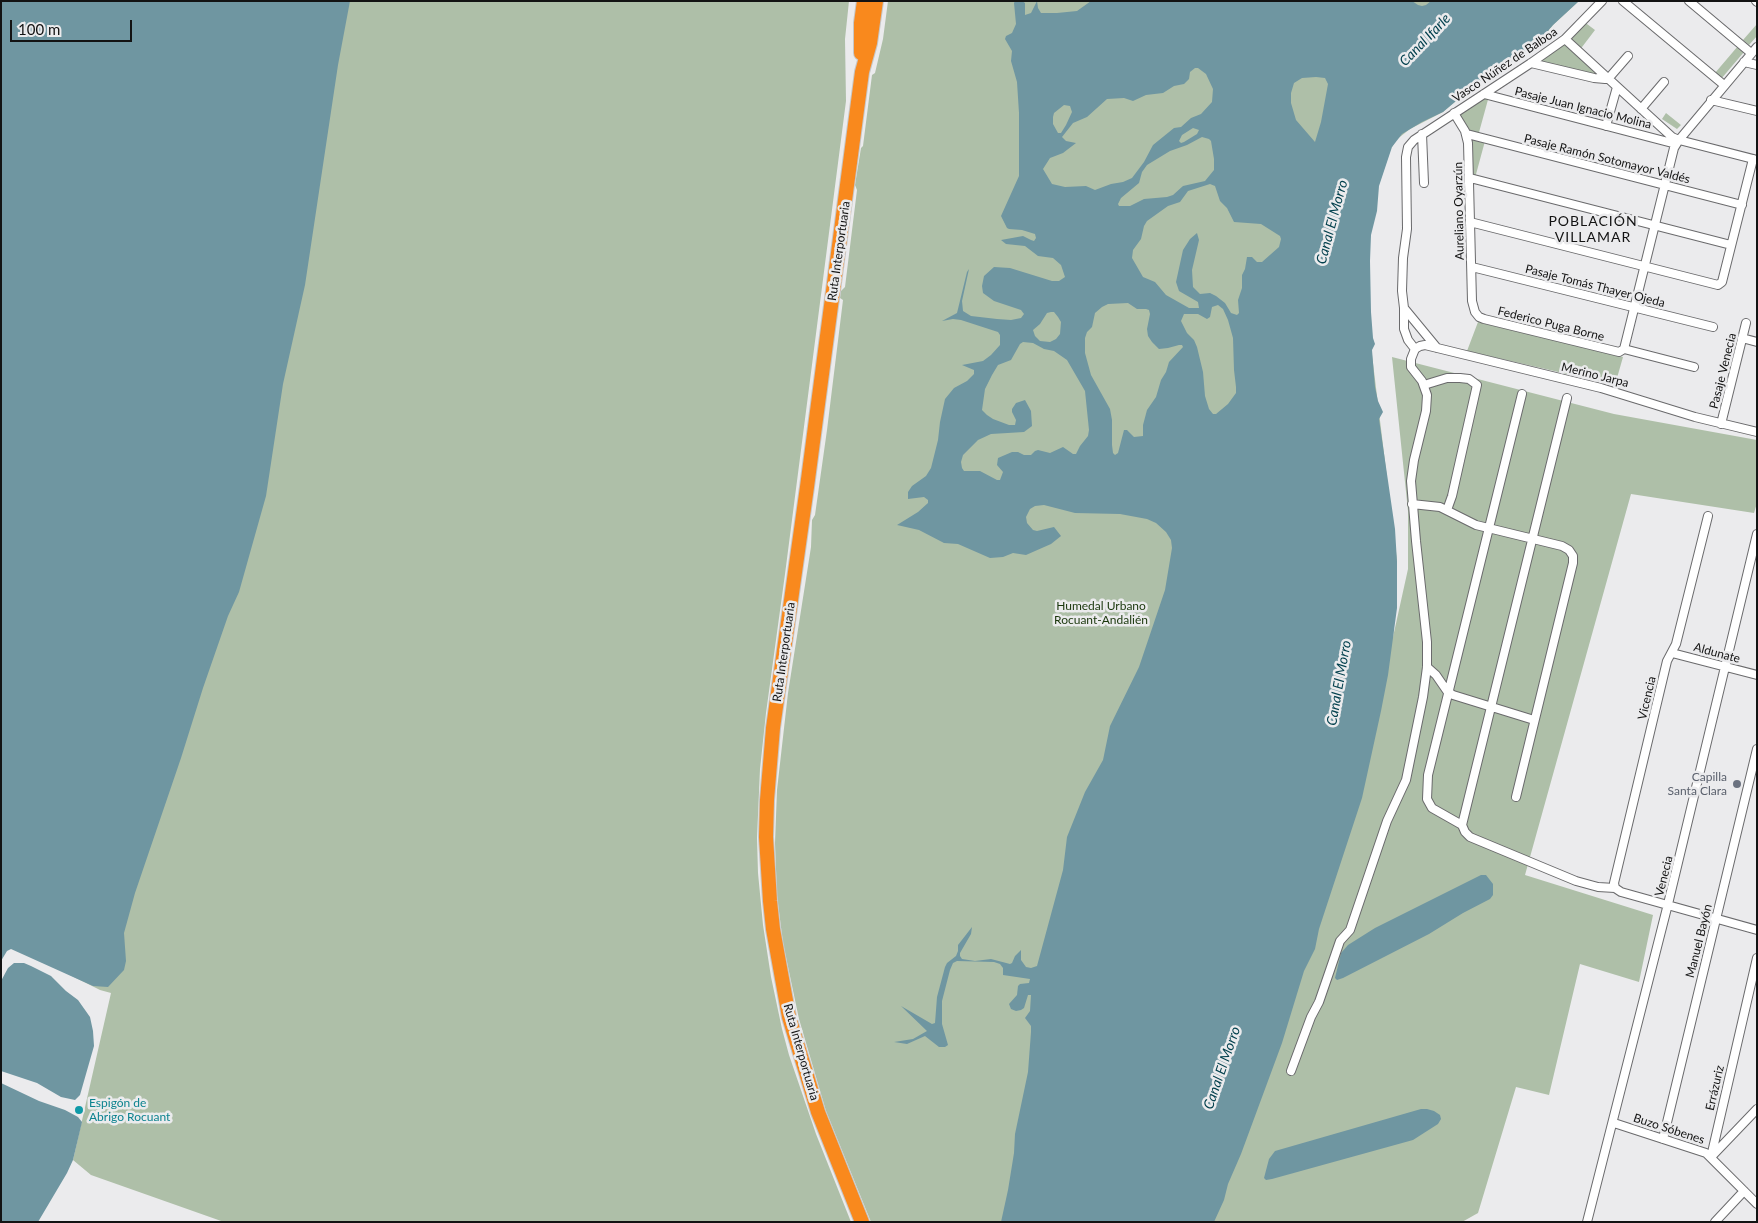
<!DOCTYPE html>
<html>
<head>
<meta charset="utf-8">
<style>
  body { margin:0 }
  #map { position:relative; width:1758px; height:1223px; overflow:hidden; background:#ebebed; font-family:Lato,sans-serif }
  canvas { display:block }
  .frame { position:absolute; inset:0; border:2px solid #131313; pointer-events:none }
  .scale { position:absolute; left:10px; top:20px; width:122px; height:22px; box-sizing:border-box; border:2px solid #131313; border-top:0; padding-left:6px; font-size:15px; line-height:18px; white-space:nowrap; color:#131313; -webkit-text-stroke:4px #ebebed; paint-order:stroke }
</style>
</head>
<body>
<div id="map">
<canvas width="1758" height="1223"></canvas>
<div class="frame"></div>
<div class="scale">100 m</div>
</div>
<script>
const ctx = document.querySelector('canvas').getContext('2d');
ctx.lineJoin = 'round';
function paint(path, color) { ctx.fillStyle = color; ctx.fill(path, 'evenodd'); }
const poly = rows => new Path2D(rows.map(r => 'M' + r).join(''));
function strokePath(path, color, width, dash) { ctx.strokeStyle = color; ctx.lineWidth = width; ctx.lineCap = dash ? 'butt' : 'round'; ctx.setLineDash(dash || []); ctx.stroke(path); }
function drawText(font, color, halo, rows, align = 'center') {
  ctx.font = font + ' Lato,sans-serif'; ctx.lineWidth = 5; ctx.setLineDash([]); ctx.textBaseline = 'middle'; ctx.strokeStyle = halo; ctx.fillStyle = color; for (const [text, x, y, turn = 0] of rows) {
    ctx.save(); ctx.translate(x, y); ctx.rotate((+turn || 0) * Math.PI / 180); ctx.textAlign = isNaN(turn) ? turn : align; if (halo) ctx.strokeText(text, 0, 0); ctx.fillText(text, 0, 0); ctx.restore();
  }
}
paint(poly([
  [295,1,849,1,845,39,846,101,785,574,766,713,760,769,757,838,758,873,763,925,771,977,782,1029,789,1055,816,1134,851,1222,224,1222,91,1175,73,1160,111,993,100,990,10,945],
  [888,1,1579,1,1553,25,1545,36,1532,48,1469,90,1443,112,1410,129,1396,140,1392,147,1392,135,1376,191,1367,250,1368,322,1397,560,1397,591,1393,637,1408,569,1408,511,1392,357,1614,414,1757,440,1757,503,1754,513,1631,494,1525,875,1653,915,1639,982,1580,964,1549,1095,1516,1087,1478,1213,1462,1222,871,1222,826,1111,799,1019,783,943,777,896,775,843,777,790,788,693,811,547,812,520,815,515,827,430,843,300,840,298,841,291,845,287,857,190,855,185,861,148,863,146,872,75,875,73,883,39],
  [1583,21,1595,30,1579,51,1566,39],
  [1757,24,1757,36,1749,45,1743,40],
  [1565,40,1607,79,1533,63],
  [1738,46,1744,52,1721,79,1715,73],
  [1484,95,1489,96,1478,136,1467,134,1455,113],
  [1666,113,1681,125,1677,129,1662,119],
  [1469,136,1485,141,1475,178,1471,177],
  [1478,322,1623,357,1615,385,1467,351]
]), '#aebfa8');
paint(poly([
  [1,1,350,1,338,65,305,285,283,384,266,496,239,592,228,616,203,688,181,758,135,893,124,933,126,961,124,970,108,987,93,986,11,949,7,951,1,961],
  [1015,1,1022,1,1025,3,1025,15,1031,13,1037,1,1038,8,1041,13,1057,13,1077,11,1091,1,1412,1,1418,5,1422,6,1426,5,1431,1,1579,1,1553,25,1537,44,1519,58,1469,90,1443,112,1422,122,1402,134,1392,147,1379,186,1377,211,1371,235,1370,261,1371,312,1373,338,1375,344,1372,350,1375,387,1378,401,1383,412,1379,419,1395,529,1397,562,1397,608,1388,675,1381,711,1362,798,1319,929,1315,949,1304,971,1282,1043,1241,1154,1228,1184,1224,1200,1214,1222,1001,1222,1008,1190,1014,1153,1015,1134,1028,1072,1031,1032,1031,1026,1025,1018,1030,1011,1031,995,1028,995,1024,1008,1021,1010,1016,1011,1011,1009,1009,1004,1017,995,1018,986,1020,984,1029,983,1030,979,1003,975,1003,968,1000,964,994,962,957,961,953,963,950,970,942,1001,942,1024,948,1045,945,1047,939,1047,925,1036,907,1044,894,1042,913,1039,927,1031,901,1006,932,1024,935,1023,937,997,945,967,947,963,956,956,958,951,958,945,972,927,971,934,960,953,960,956,962,959,975,961,991,959,1010,964,1012,963,1015,956,1021,950,1021,960,1026,967,1031,968,1037,966,1063,870,1067,837,1085,792,1103,760,1110,726,1139,667,1165,590,1172,548,1171,540,1166,532,1156,523,1147,519,1120,514,1075,513,1044,505,1035,506,1030,509,1026,517,1027,523,1033,530,1037,531,1054,527,1061,536,1051,544,1026,555,1013,553,1003,557,990,558,958,544,944,543,919,530,897,525,918,512,928,503,928,500,924,497,908,499,908,492,912,486,926,476,931,468,938,440,940,422,945,399,954,388,967,381,974,374,974,370,962,365,983,361,991,355,1000,345,1000,335,998,332,961,320,953,319,942,321,957,313,967,272,969,269,962,301,963,311,971,316,997,319,1011,320,1021,318,1024,314,1021,310,994,301,983,293,982,286,984,276,994,267,1010,268,1052,281,1059,281,1065,277,1061,265,1053,258,1038,256,1025,246,1006,244,1001,240,1023,236,1031,240,1034,241,1036,238,1035,234,1022,230,1009,229,1007,228,1001,216,1019,176,1019,113,1017,82,1011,61,1012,51,1005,39,1006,36,1012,33,1016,24,1014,3],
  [1195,68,1198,68,1206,74,1213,89,1212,102,1201,114,1191,118,1181,127,1174,128,1153,145,1144,162,1132,178,1123,182,1111,184,1095,190,1086,186,1065,187,1052,184,1043,169,1050,158,1063,153,1076,143,1066,141,1062,137,1073,123,1087,117,1107,99,1124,98,1133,101,1146,95,1163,93,1174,86,1184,84,1189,79,1190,72],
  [1316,77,1325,78,1328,84,1321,122,1315,142,1296,120,1291,103,1291,93,1294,83,1302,78],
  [1064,105,1070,106,1072,112,1066,125,1061,133,1058,133,1053,124,1053,117,1054,113],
  [1193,128,1199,130,1197,134,1184,142,1181,143,1179,141,1182,135],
  [1202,137,1209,139,1211,141,1214,159,1214,170,1205,181,1183,186,1173,195,1167,197,1144,199,1130,206,1119,206,1118,204,1121,198,1139,183,1142,172,1147,165,1170,151,1187,145],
  [1210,184,1215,186,1220,201,1227,208,1234,222,1261,224,1280,236,1281,239,1279,247,1262,262,1257,262,1252,257,1247,257,1245,269,1242,275,1242,288,1238,300,1239,313,1237,315,1231,313,1225,303,1216,296,1210,293,1200,294,1193,287,1192,270,1199,240,1197,233,1190,239,1183,250,1176,282,1179,291,1198,302,1199,308,1189,308,1166,295,1155,282,1143,277,1132,258,1133,250,1141,239,1144,226,1147,221,1168,206,1180,202,1188,191],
  [1128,303,1137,309,1146,309,1149,310,1150,314,1147,329,1148,336,1152,342,1159,349,1168,348,1179,345,1182,345,1183,347,1169,362,1166,372,1161,380,1156,397,1147,410,1143,425,1143,436,1134,437,1127,430,1124,430,1118,453,1115,455,1113,453,1112,445,1112,420,1110,409,1091,375,1085,353,1085,338,1087,332,1092,327,1095,313,1102,307,1108,304],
  [1218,305,1223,309,1228,320,1233,338,1234,370,1236,387,1236,393,1228,404,1216,414,1213,414,1209,409,1205,396,1203,372,1197,347,1194,340,1187,333,1181,321,1184,314,1198,314,1207,319,1210,317,1212,307],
  [1051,312,1054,312,1058,317,1061,322,1060,334,1056,339,1050,342,1040,341,1035,336,1033,330,1040,324,1047,313],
  [1023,342,1033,343,1044,349,1054,351,1067,360,1085,391,1089,430,1088,436,1080,446,1076,454,1073,454,1063,447,1050,453,1038,450,1035,451,1031,455,1024,455,1018,452,1012,452,998,458,997,465,1003,472,1000,480,997,480,980,471,964,471,962,468,961,462,963,455,978,440,991,434,1024,432,1032,426,1031,411,1025,400,1016,403,1012,409,1012,412,1016,420,1015,425,1009,425,993,419,987,415,982,410,985,389,992,375,998,365,1011,360,1020,344],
  [1481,875,1486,875,1493,884,1493,895,1490,899,1463,913,1429,934,1343,978,1337,980,1335,978,1341,953,1348,945,1375,928],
  [14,963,24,963,31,966,51,976,66,991,78,1000,90,1017,93,1031,94,1046,80,1095,75,1100,61,1097,37,1083,1,1071,1,981,8,968],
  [1,1083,39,1101,65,1110,78,1117,82,1122,73,1160,67,1173,38,1222,1,1222],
  [1421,1109,1427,1109,1434,1111,1440,1115,1441,1119,1438,1124,1413,1140,1272,1179,1266,1180,1264,1178,1269,1159,1275,1151]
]), '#6f96a1');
const street = poly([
  [1623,1,1724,85],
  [1689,1,1751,53],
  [1756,1,1757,2],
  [1565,39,1672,137,1679,140,1757,160],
  [1744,62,1757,65],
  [1531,63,1594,78,1605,79,1608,79,1628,56],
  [1484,94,1676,144],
  [1711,100,1757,111],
  [1641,109,1664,82],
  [1454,113,1465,131,1468,143,1472,301,1475,312,1479,317,1484,319,1619,352,1624,349],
  [1606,126,1617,87],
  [1422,134,1424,183],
  [1467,134,1742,205],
  [1470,178,1731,245],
  [1470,222,1718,285,1722,282,1753,159],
  [1472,267,1713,327],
  [1404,309,1404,329,1408,340,1415,349],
  [1742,338,1757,342],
  [1437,348,1404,308,1402,291,1403,258,1407,229,1406,157,1408,147,1414,140,1531,63,1565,39,1602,1],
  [1624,349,1674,148,1679,140,1757,47],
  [1624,349,1694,367],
  [1424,385,1447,378,1460,378,1469,379,1477,385,1452,496,1447,510],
  [1522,394,1428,775,1427,799,1432,808,1462,825,1465,832,1470,837,1576,881,1598,887,1615,888],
  [1721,424,1746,323],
  [1412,504,1440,507,1476,525,1562,546,1569,550,1573,556,1573,563,1516,797],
  [1672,653,1757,675],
  [1427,667,1436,675,1447,691,1453,695,1534,720],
  [1462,825,1567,398],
  [1615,888,1614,883,1667,661,1676,644,1708,516],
  [1615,888,1621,892,1757,930],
  [1291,1071,1311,1017,1319,1002,1340,941,1350,930,1387,821,1406,780,1423,697,1427,667,1427,642,1416,541,1411,481,1414,460,1426,411,1427,395,1422,381,1411,367,1411,359,1415,349,1420,346,1425,345,1601,388,1695,417,1757,432],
  [1614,1123,1706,1153,1757,1204],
  [1663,1139,1757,749],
  [1712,1156,1757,1109],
  [1711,1157,1757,958],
  [1587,1222,1668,904,1757,534],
  [1715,1222,1744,1191]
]);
const highway = poly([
  [861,53,861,23,864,1],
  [862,1222,818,1112,789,1017,773,929,770,901,766,837,767,800,773,728,807,487,862,72,870,43,876,1]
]);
strokePath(street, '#6a6a6c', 10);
strokePath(highway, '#c6c6c6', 16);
strokePath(street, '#fff', 8);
strokePath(highway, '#f9891d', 14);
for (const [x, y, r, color] of [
  [1737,784,5,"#6b7280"],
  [79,1110,5,"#0f9aa8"]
]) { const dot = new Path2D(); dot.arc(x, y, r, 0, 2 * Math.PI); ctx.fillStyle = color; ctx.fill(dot); strokePath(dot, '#ebebed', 2); }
drawText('12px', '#131313', '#ebebed', [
  ["Vasco Núñez de Balboa",1505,65,-34],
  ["Pasaje Juan Ignacio Molina",1583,108,14],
  ["Pasaje Ramón Sotomayor Valdés",1607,159,14],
  ["Aureliano Oyarzún",1459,211,-91],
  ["Ruta Interportuaria",839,251,-82],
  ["Pasaje Tomás Thayer Ojeda",1595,286,14],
  ["Federico Puga Borne",1551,324,14],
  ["Pasaje Venecia",1723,371,-76],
  ["Merino Jarpa",1595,375,14],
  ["Ruta Interportuaria",784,652,-82],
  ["Aldunate",1717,653,15],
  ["Vicencia",1647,698,-77],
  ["Venecia",1664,876,-76],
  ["Manuel Bayón",1699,941,-76],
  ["Ruta Interportuaria",801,1052,74],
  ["Errázuriz",1715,1088,-77],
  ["Buzo Sóbenes",1669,1129,18]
]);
drawText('12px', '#1a370c', '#ebebed', [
  ["Humedal Urbano",1101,606],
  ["Rocuant-Andalién",1101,620]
]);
drawText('12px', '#5b616d', '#ebebed', [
  ["Capilla",1727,777],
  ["Santa Clara",1727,791]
], 'right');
drawText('12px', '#0d838f', '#ebebed', [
  ["Espigón de",89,1103],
  ["Abrigo Rocuant",89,1117]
], 'left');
drawText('italic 14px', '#02404d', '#ebebed', [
  ["Canal Ifarle",1425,40,-46],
  ["Canal El Morro",1332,222,-75],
  ["Canal El Morro",1339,683,-80],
  ["Canal El Morro",1222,1068,-71]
]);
ctx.letterSpacing = '1px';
drawText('14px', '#131313', '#ebebed', [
  ["POBLACIÓN",1593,221],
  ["VILLAMAR",1593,237]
]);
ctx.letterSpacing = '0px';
</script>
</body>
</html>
